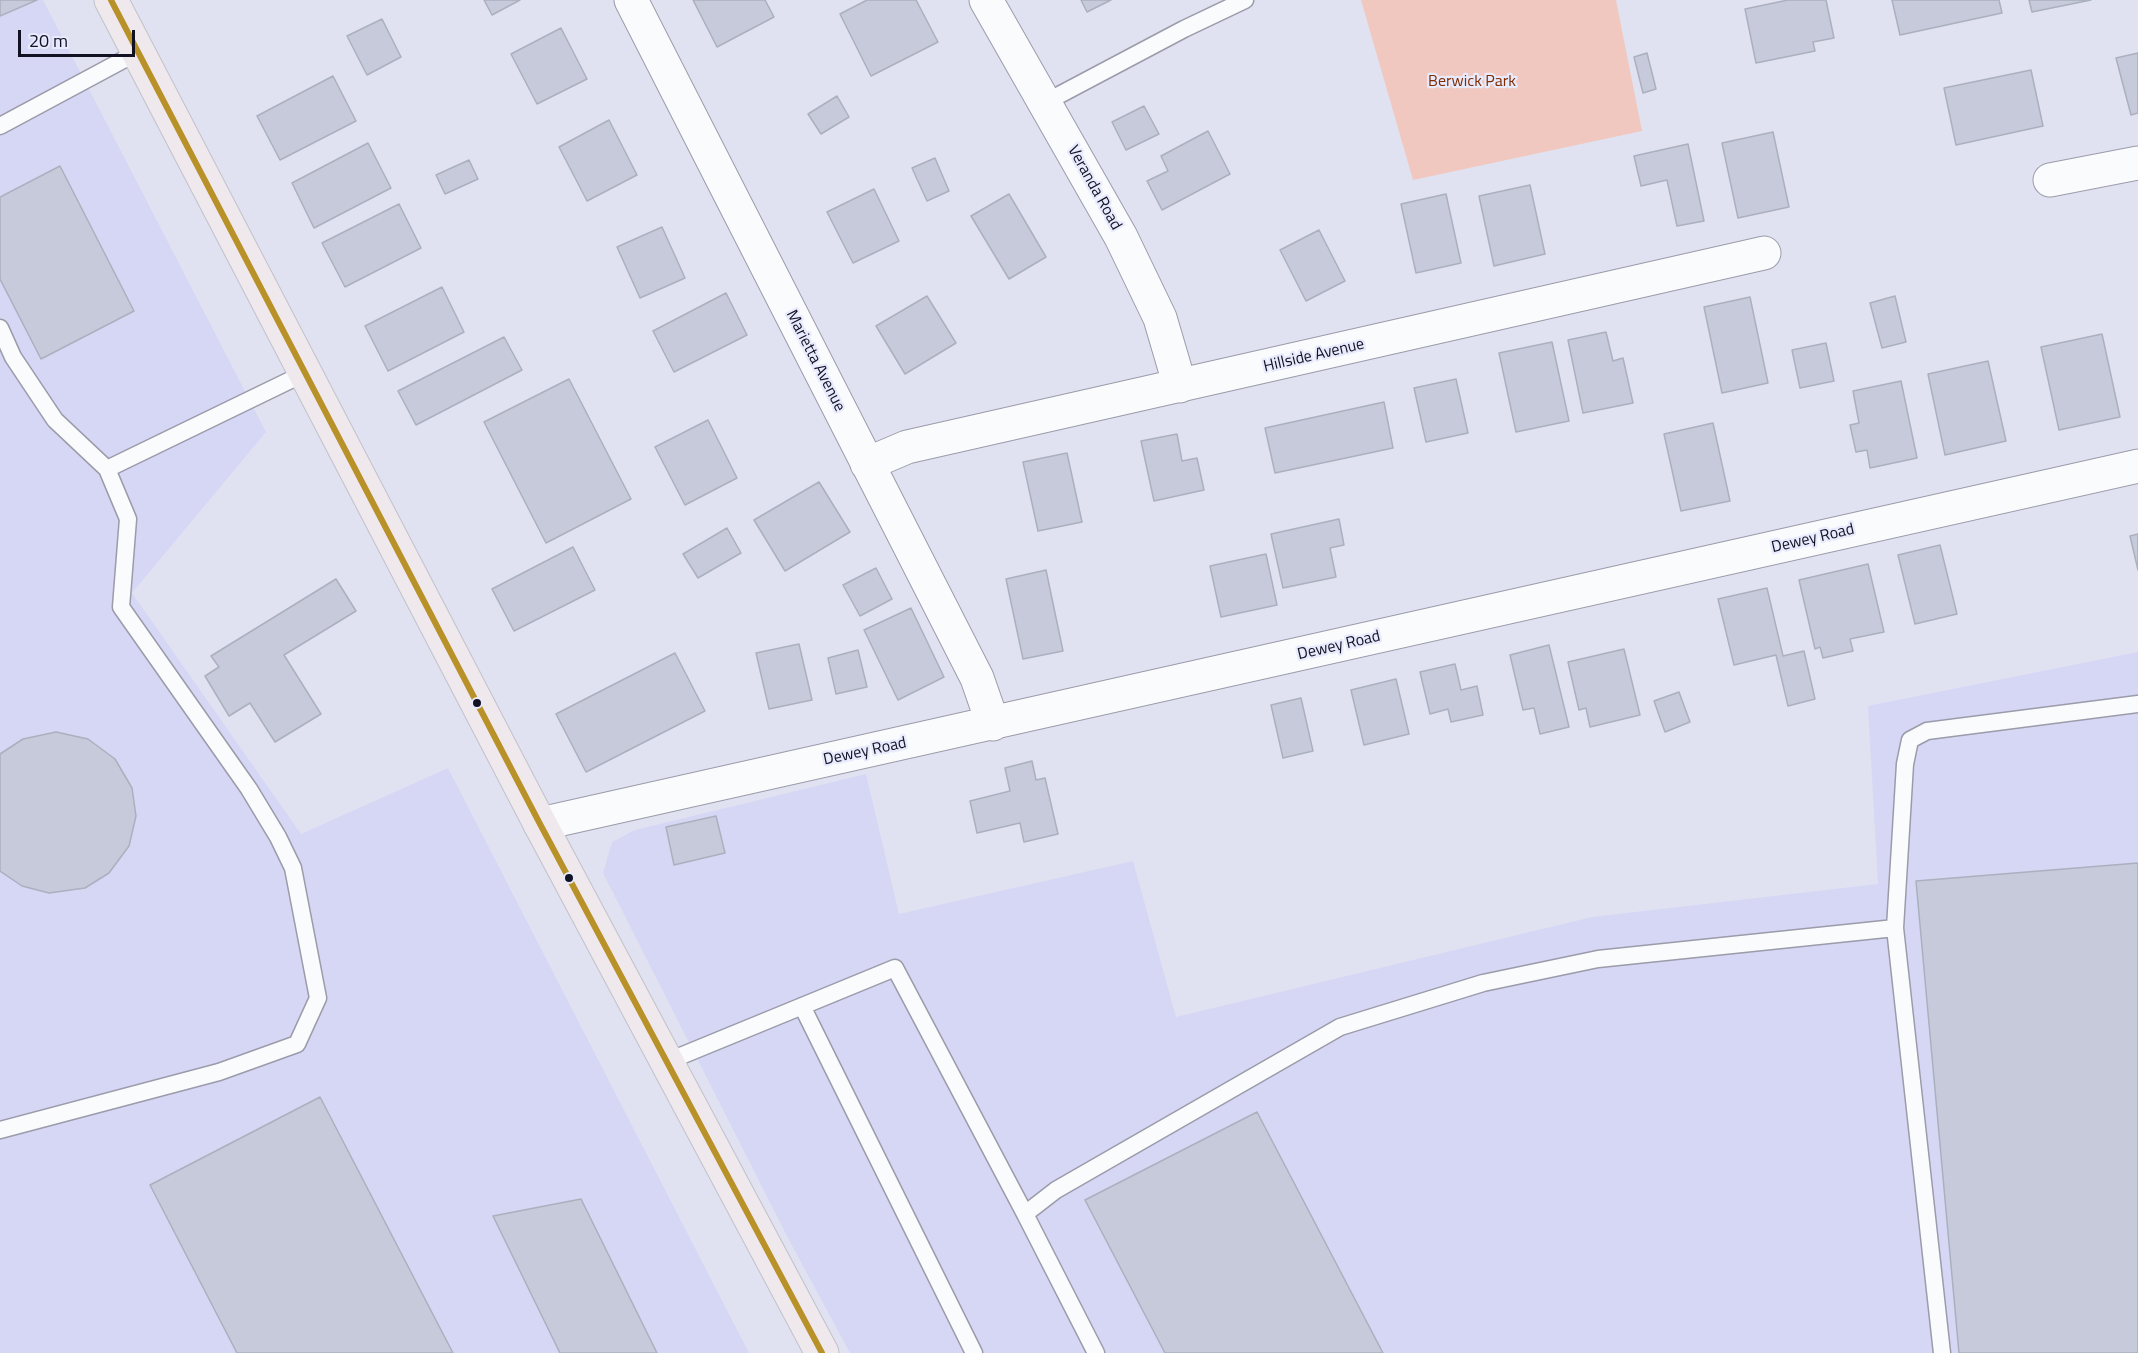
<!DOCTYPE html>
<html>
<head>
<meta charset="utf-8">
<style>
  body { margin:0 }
  #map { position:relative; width:2138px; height:1353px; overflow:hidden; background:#e1e2f1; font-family:"Titillium Web",sans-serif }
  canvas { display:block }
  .scale { position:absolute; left:18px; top:30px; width:117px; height:27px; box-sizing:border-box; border:3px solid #121222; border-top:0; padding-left:8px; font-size:18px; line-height:21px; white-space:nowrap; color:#121222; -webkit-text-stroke:4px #e8eafd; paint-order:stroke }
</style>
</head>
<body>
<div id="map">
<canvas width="2138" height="1353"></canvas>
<div class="scale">20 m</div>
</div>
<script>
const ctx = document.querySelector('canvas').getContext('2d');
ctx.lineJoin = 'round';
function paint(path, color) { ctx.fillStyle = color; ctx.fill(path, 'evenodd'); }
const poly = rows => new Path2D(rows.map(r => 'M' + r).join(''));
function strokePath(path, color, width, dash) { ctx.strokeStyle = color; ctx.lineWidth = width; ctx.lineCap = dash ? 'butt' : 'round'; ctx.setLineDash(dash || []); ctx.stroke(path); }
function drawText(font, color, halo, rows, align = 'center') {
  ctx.font = font + ' "Titillium Web",sans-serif'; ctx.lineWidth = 4.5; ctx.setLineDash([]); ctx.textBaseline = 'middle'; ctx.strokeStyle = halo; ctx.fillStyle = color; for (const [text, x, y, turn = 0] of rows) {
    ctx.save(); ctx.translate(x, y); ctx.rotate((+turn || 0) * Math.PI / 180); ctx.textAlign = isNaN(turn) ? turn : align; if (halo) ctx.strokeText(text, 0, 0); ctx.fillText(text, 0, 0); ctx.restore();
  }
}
paint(poly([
  [0,0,43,0,266,432,132,593,301,834,448,768,749,1353,0,1353],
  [2138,652,2138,1353,850,1353,789,1240,603,873,612,842,635,830,866,774,899,914,1133,861,1176,1017,1592,917,1878,884,1868,706]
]), '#d5d7f5');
paint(poly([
  [1361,0,1616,0,1642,131,1413,180]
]), '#f0c8bf');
const building = poly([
  [0,0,37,0,0,16,0,0],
  [484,0,520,0,492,15,484,0],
  [693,0,765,0,774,17,717,47,693,0],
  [867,0,916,0,938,42,871,76,840,14,867,0],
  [1081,0,1111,0,1087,12,1081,0],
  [1788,0,1826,0,1834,38,1813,42,1815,51,1756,63,1745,9,1788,0],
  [1892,0,1999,0,2002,13,1900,35,1892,0],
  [2029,0,2091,0,2032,12,2029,0],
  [382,19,401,57,367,75,347,36,382,19],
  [561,28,587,79,537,104,511,54,561,28],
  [1647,53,1656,89,1643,93,1634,57,1647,53],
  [2138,53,2138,113,2131,115,2116,58,2138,53],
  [2031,70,2043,126,1956,145,1944,88,2031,70],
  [333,76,356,121,280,160,257,116,333,76],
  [837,96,849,117,821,134,808,114,837,96],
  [1144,106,1159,134,1126,150,1112,122,1144,106],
  [609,120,637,175,587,201,559,147,609,120],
  [1208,131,1230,174,1162,210,1147,181,1168,171,1161,156,1208,131],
  [1773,132,1789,207,1738,218,1722,143,1773,132],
  [368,143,391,188,314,228,292,183,368,143],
  [1688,144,1704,221,1677,226,1667,180,1641,186,1634,156,1688,144],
  [935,158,949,191,927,201,912,168,935,158],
  [469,160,478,179,445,194,436,175,469,160],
  [60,166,134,311,41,359,0,279,0,197,60,166],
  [1530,185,1545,254,1494,266,1479,196,1530,185],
  [874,189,899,241,853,263,827,212,874,189],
  [1009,194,1046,257,1009,279,971,216,1009,194],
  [1446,194,1461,263,1416,273,1401,204,1446,194],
  [399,204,421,248,345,287,322,243,399,204],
  [662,227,685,278,640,298,617,247,662,227],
  [1319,230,1345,281,1306,301,1280,250,1319,230],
  [442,287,464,332,388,371,365,326,442,287],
  [726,293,747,335,674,372,653,331,726,293],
  [927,296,956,343,905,374,876,326,927,296],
  [1895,296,1906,342,1882,348,1870,303,1895,296],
  [1750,297,1768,383,1722,393,1704,307,1750,297],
  [1606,332,1613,361,1623,358,1633,403,1583,413,1568,340,1606,332],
  [2102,334,2120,417,2059,430,2041,347,2102,334],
  [504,337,522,370,416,425,398,391,504,337],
  [1552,342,1569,421,1516,432,1499,353,1552,342],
  [1826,343,1834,381,1800,388,1792,350,1826,343],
  [1988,361,2006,441,1945,455,1928,374,1988,361],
  [569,379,631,499,546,543,484,422,569,379],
  [1456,379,1468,433,1426,442,1414,388,1456,379],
  [1901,381,1917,458,1870,468,1867,450,1856,452,1850,425,1859,423,1853,391,1901,381],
  [1384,402,1393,448,1275,473,1265,428,1384,402],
  [708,420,737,478,685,505,655,447,708,420],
  [1713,423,1730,501,1681,511,1664,434,1713,423],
  [1177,434,1182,461,1197,458,1204,490,1154,501,1141,441,1177,434],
  [1067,453,1082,522,1038,531,1023,462,1067,453],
  [819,482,850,532,785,571,754,520,819,482],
  [1339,519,1344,545,1330,548,1336,577,1283,588,1271,534,1339,519],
  [727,528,741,553,698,578,683,554,727,528],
  [2138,534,2138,570,2130,536,2138,534],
  [1940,545,1957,614,1915,624,1898,555,1940,545],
  [573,547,595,590,514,631,492,589,573,547],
  [1266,554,1277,605,1221,617,1210,566,1266,554],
  [1868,564,1884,632,1850,639,1853,651,1823,658,1820,647,1815,649,1799,580,1868,564],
  [876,568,892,599,860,616,843,585,876,568],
  [1046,570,1063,651,1023,659,1006,579,1046,570],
  [336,579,356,611,284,655,321,714,275,742,250,703,229,716,205,676,219,667,211,656,336,579],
  [1767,588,1783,656,1804,651,1815,699,1788,706,1776,655,1734,665,1718,599,1767,588],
  [911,608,944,677,898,700,864,630,911,608],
  [799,644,812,700,769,709,756,653,799,644],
  [1549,645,1569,727,1540,734,1534,708,1523,710,1510,655,1549,645],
  [1624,649,1640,715,1590,727,1586,708,1579,710,1568,662,1624,649],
  [858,650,867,687,836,694,828,658,858,650],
  [675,653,705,711,586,772,556,714,675,653],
  [1455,664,1461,690,1477,686,1483,715,1451,722,1448,709,1430,714,1420,672,1455,664],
  [1396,679,1409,734,1364,745,1351,690,1396,679],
  [1679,692,1690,722,1665,732,1654,701,1679,692],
  [1301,698,1313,751,1283,758,1271,705,1301,698],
  [56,732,88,739,115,759,132,788,136,816,129,846,109,873,85,888,49,893,22,886,0,871,0,754,23,739,56,732],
  [1032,761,1036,780,1045,778,1058,834,1024,842,1020,823,977,833,970,801,1010,791,1005,768,1032,761],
  [716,816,725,853,674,865,666,827,716,816],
  [2138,863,2138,1353,1959,1353,1916,881,2138,863],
  [320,1097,453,1353,237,1353,150,1185,320,1097],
  [1257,1112,1383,1353,1165,1353,1085,1200,1257,1112],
  [581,1199,657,1353,560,1353,493,1216,581,1199]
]);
paint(building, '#c6cadb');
strokePath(building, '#abb0be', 1.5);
const lane = poly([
  [1046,102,1184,29,1245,0],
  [0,126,138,52],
  [0,328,13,357,55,420,107,469,305,373],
  [1895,928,1905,764,1910,740,1927,731,2138,704],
  [802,1006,974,1353],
  [666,1062,895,968,1025,1214,1056,1190,1340,1027,1483,983,1598,959,1895,928,1942,1353],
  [0,1130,219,1072,297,1044,318,998,293,868,278,837,249,789,121,607,128,519,107,469],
  [1025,1214,1096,1353]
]);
const street = poly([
  [631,0,977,678,993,724],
  [986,0,1121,237,1160,318,1180,386],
  [2050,180,2138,163],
  [867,464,907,447,1764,253],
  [540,824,2138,466]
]);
const primary = poly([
  [111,0,540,824,822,1353]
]);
strokePath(lane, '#9b9baa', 19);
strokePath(street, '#9b9baa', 35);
strokePath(primary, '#c1c1ca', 35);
strokePath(lane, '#fafbfd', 16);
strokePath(street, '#fafbfd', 33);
strokePath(primary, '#efe9ee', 33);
strokePath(poly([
  [111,0,540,824,822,1353]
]), '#b89129', 6);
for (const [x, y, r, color] of [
  [477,703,5,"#121222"],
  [569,878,5,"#121222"]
]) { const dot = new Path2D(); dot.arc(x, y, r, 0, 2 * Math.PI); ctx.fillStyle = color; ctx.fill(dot); strokePath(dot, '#e8eafd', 2); }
drawText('16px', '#7f2c00', '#e8eafd', [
  ["Berwick Park",1472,82]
]);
drawText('16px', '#121222', '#e8eafd', [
  ["Veranda Road",1094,188,61],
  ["Hillside Avenue",1314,356,-13],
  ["Marietta Avenue",815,361,63],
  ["Dewey Road",1813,539,-13],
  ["Dewey Road",1339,646,-13],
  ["Dewey Road",865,752,-12]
]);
</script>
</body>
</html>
